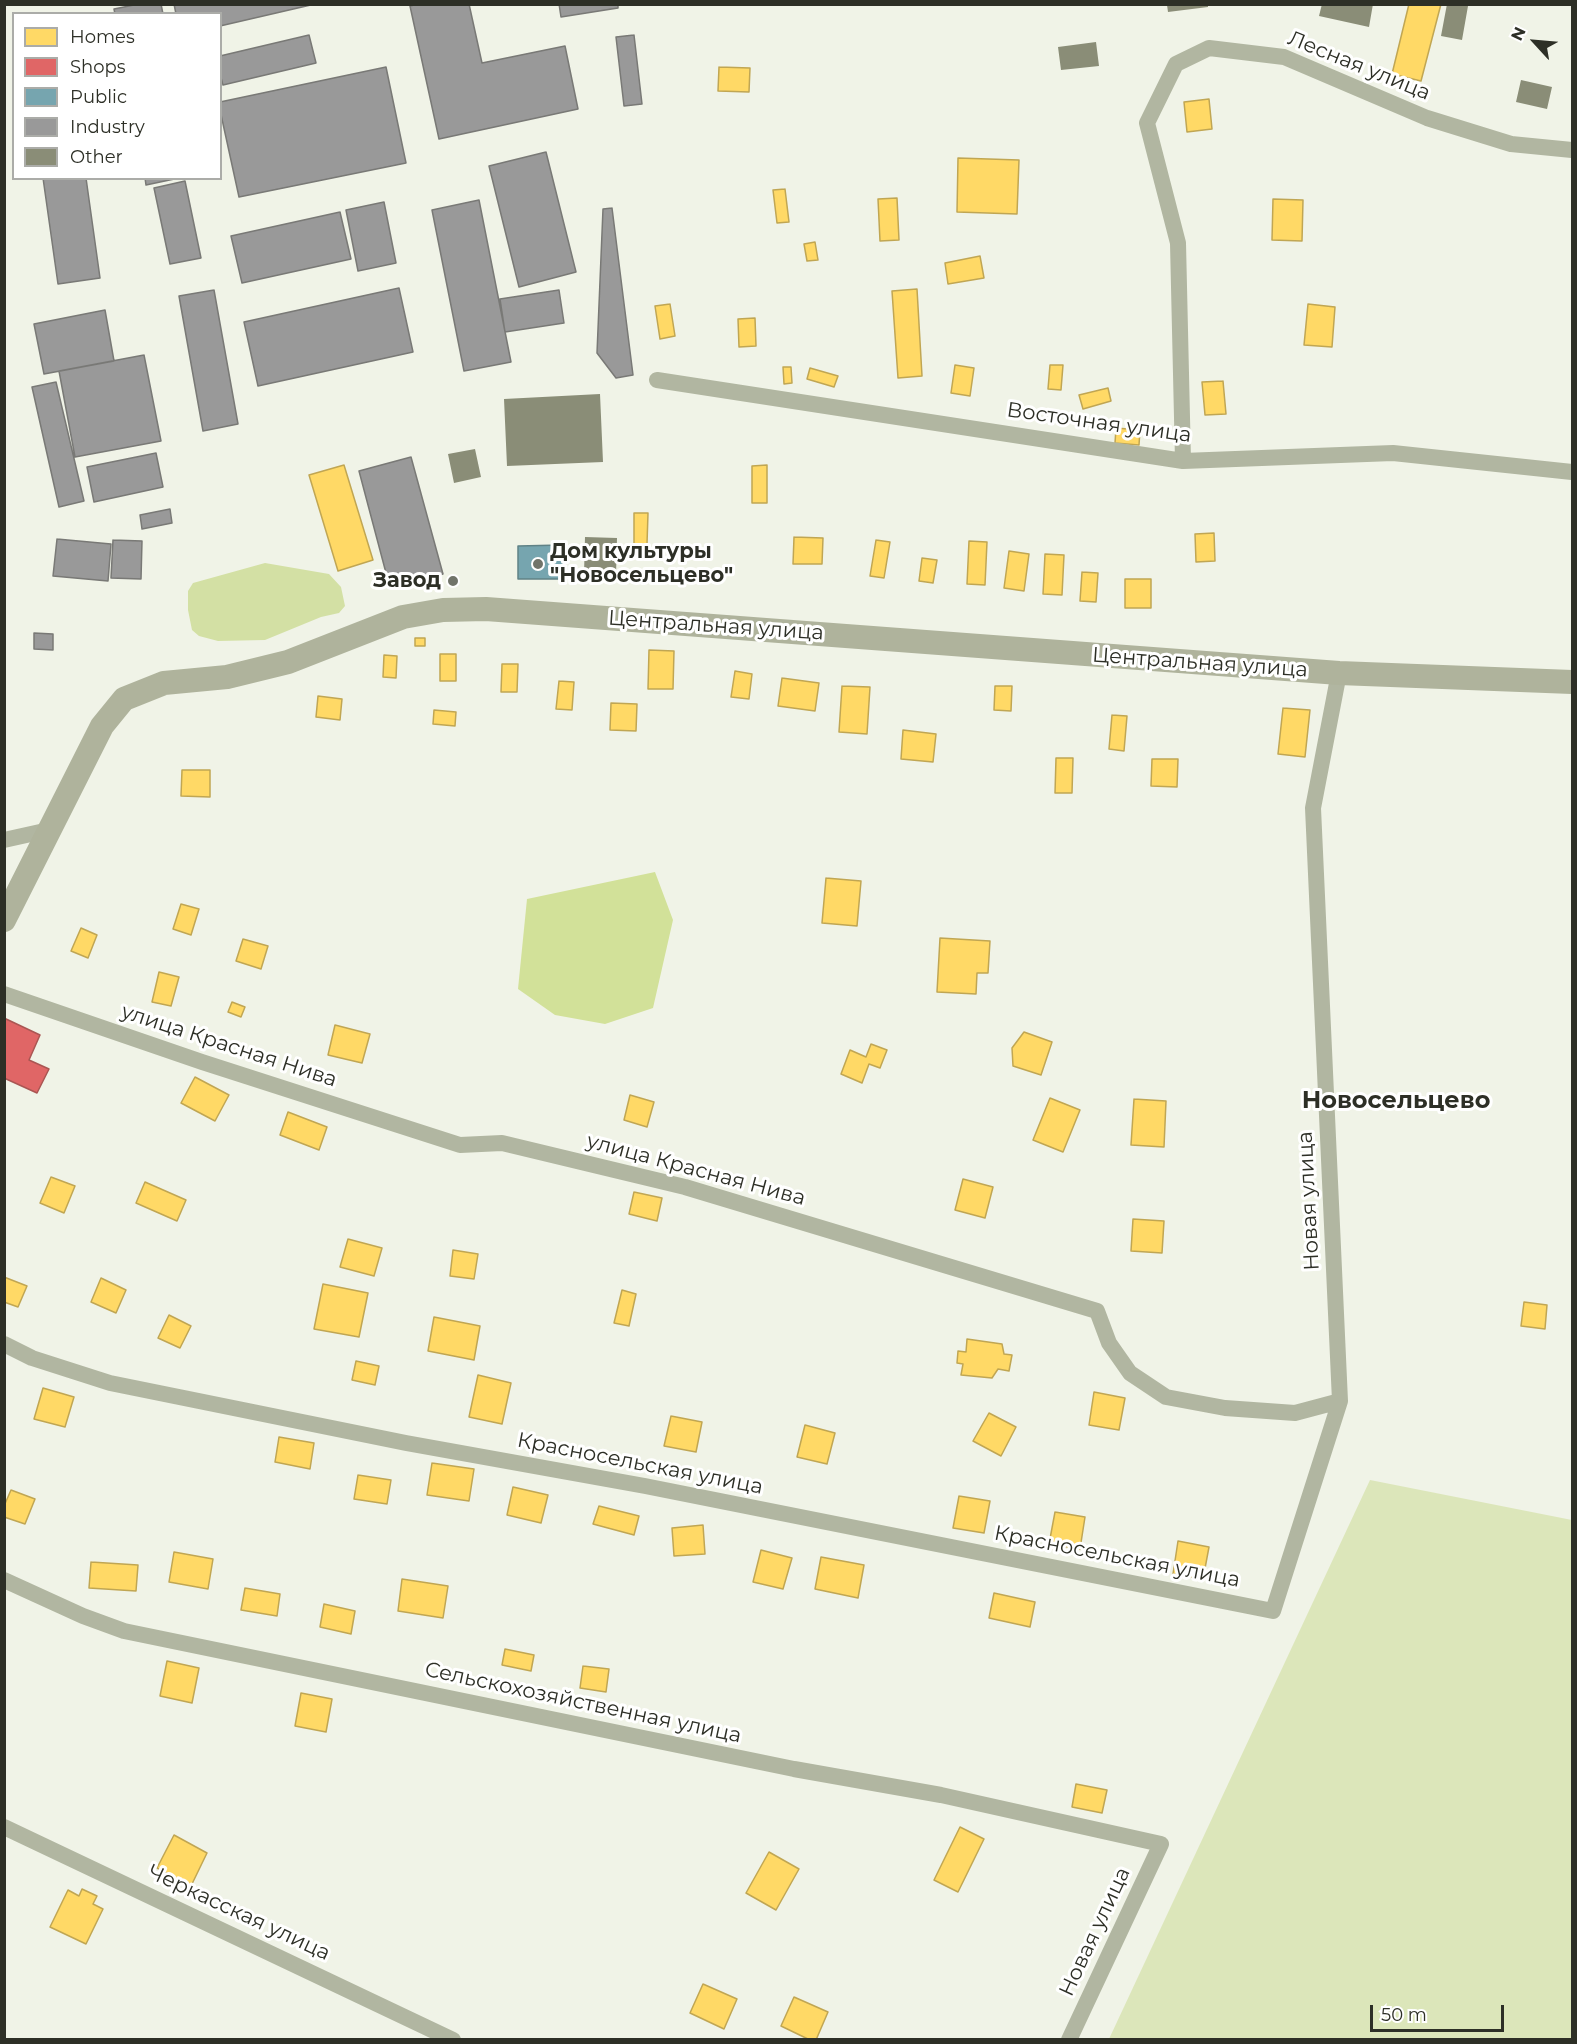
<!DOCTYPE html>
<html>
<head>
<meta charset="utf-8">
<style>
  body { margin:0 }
  #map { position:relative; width:1577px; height:2044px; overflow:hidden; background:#f0f3e7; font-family:Montserrat,sans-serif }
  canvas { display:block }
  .frame { position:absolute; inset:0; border:6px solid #2d2f26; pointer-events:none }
  .legend { position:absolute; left:12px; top:12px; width:210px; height:168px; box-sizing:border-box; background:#fff; border:2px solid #abaca8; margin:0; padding:8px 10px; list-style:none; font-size:18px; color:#2d2f26 }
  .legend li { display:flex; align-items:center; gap:12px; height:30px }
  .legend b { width:30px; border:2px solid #abaca8 }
  .north { position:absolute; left:1505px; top:12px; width:60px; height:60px; -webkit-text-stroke:4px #fff; paint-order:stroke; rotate:296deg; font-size:16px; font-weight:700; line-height:24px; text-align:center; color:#2d2f26 }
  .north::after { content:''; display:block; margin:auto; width:21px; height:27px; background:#2d2f26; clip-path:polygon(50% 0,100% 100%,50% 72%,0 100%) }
  .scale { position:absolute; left:1370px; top:2005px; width:134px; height:27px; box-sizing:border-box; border:3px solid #2d2f26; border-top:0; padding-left:8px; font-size:18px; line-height:21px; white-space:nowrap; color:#2d2f26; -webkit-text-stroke:4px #fff; paint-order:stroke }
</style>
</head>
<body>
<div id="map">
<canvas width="1577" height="2044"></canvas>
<div class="frame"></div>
<ul class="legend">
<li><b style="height:16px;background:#ffd966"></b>Homes</li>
<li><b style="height:16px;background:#e06666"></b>Shops</li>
<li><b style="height:16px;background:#76a5af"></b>Public</li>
<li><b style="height:16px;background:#999"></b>Industry</li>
<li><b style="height:16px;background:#8a8d77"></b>Other</li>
</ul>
<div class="north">N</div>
<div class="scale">50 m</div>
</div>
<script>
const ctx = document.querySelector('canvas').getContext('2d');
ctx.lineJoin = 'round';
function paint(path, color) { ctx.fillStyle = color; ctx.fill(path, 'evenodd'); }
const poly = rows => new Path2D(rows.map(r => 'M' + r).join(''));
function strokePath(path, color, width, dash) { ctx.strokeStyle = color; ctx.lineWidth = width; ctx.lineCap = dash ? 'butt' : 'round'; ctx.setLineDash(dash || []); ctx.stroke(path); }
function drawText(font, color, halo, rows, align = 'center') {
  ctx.font = font + ' Montserrat,sans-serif'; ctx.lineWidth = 6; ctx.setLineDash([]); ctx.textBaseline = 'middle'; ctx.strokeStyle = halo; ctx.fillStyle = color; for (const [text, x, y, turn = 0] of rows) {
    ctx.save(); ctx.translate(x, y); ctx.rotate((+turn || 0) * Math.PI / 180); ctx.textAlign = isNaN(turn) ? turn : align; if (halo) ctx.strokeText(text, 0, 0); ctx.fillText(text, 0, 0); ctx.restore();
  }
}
paint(poly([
  [1370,1480,1572,1520,1572,2039,1109,2039]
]), '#dce6ba');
paint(poly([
  [265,563,329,574,341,587,345,606,339,613,321,617,265,640,218,641,199,636,192,630,188,610,188,591,193,583]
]), '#d3e0a4');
paint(poly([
  [655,872,673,920,653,1008,605,1024,555,1015,518,989,527,899]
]), '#d2e199');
const homes = poly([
  [1409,4,1441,4,1421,81,1392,74,1409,4],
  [719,67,750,68,749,92,718,91,719,67],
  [1209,99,1212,129,1187,132,1184,102,1209,99],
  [958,158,1019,160,1017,214,957,212,958,158],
  [785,189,789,222,777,223,773,190,785,189],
  [897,198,899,240,880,241,878,199,897,198],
  [1273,199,1303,200,1302,241,1272,240,1273,199],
  [815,242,818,260,807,261,804,244,815,242],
  [980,256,984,278,948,284,945,263,980,256],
  [917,289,922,376,898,378,892,291,917,289],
  [670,304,675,336,660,339,655,306,670,304],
  [1308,304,1335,307,1332,347,1304,345,1308,304],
  [755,318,756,346,739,347,738,319,755,318],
  [955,365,974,368,970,396,951,393,955,365],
  [1050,365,1063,365,1061,390,1048,389,1050,365],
  [783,367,791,367,792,383,784,384,783,367],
  [810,368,838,376,834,387,807,379,810,368],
  [1223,381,1226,414,1205,415,1202,382,1223,381],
  [1108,388,1111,401,1083,409,1079,395,1108,388],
  [1116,428,1140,430,1139,445,1115,443,1116,428],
  [344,465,373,560,338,571,309,475,344,465],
  [767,465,767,503,752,503,752,466,767,465],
  [634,513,648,513,647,544,634,544,634,513],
  [1214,533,1215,561,1196,562,1195,534,1214,533],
  [794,537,823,538,822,564,793,564,794,537],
  [876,540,890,542,884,578,870,576,876,540],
  [969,541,987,542,985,585,967,584,969,541],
  [1009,551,1029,554,1024,591,1004,588,1009,551],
  [1045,554,1064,555,1062,595,1043,594,1045,554],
  [922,558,937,560,933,583,919,581,922,558],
  [1082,572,1098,573,1096,602,1080,601,1082,572],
  [1125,579,1151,579,1151,608,1125,608,1125,579],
  [415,638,425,638,425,646,415,646,415,638],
  [649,650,674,651,673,689,648,689,649,650],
  [440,654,456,654,456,681,440,681,440,654],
  [384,655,397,656,396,678,383,677,384,655],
  [502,664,518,664,517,692,501,692,502,664],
  [735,671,752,674,749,699,731,697,735,671],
  [782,678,819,683,815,711,778,706,782,678],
  [559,681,574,682,572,710,556,709,559,681],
  [842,686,870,687,867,734,839,732,842,686],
  [995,686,1012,686,1011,711,994,710,995,686],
  [318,696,342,699,340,720,316,717,318,696],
  [611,703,637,704,636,731,610,730,611,703],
  [1283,708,1310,710,1305,757,1278,754,1283,708],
  [434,710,456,712,455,726,433,724,434,710],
  [1112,715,1127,716,1124,751,1109,749,1112,715],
  [903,730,936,734,933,762,901,759,903,730],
  [1056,758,1073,758,1072,793,1055,793,1056,758],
  [1152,759,1178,759,1177,787,1151,786,1152,759],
  [182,770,210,770,210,797,181,796,182,770],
  [826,878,861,881,857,926,822,923,826,878],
  [181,904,199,909,191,935,173,929,181,904],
  [81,928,97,935,88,958,71,951,81,928],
  [940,938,990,941,988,973,977,973,976,994,937,992,940,938],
  [243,939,268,946,261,969,236,961,243,939],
  [159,972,179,977,171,1006,152,1002,159,972],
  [232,1002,245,1007,241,1017,228,1012,232,1002],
  [335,1025,370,1034,362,1063,328,1055,335,1025],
  [1024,1032,1052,1042,1041,1075,1013,1066,1012,1048,1024,1032],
  [871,1044,887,1050,880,1068,869,1064,862,1083,841,1074,850,1050,866,1057,871,1044],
  [195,1077,229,1095,215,1121,181,1103,195,1077],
  [630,1095,654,1102,647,1127,624,1120,630,1095],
  [1050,1098,1080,1110,1063,1152,1033,1140,1050,1098],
  [1134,1099,1166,1101,1164,1147,1131,1145,1134,1099],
  [288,1112,327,1127,319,1150,280,1135,288,1112],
  [51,1177,75,1186,64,1213,40,1203,51,1177],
  [963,1179,993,1187,985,1218,955,1210,963,1179],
  [145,1182,186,1200,177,1221,136,1203,145,1182],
  [634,1192,662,1198,657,1221,629,1214,634,1192],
  [1133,1219,1164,1221,1162,1253,1131,1251,1133,1219],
  [348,1239,382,1248,374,1276,340,1267,348,1239],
  [453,1250,478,1254,474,1279,450,1276,453,1250],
  [4,1277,27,1286,18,1307,4,1302,4,1277],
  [101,1278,126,1290,116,1313,91,1302,101,1278],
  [323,1284,368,1293,359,1337,314,1329,323,1284],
  [622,1290,636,1294,629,1326,614,1323,622,1290],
  [1524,1302,1547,1305,1545,1329,1521,1326,1524,1302],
  [169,1315,191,1326,180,1348,158,1338,169,1315],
  [434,1317,480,1326,474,1360,428,1351,434,1317],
  [967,1339,1002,1344,1004,1354,1012,1355,1009,1371,998,1369,992,1378,961,1375,963,1364,957,1363,958,1351,966,1352,967,1339],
  [356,1361,379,1366,375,1385,352,1380,356,1361],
  [478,1375,511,1383,502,1424,469,1417,478,1375],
  [43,1388,74,1397,65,1427,34,1419,43,1388],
  [1094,1392,1125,1398,1119,1430,1089,1425,1094,1392],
  [989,1413,1016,1427,1001,1456,973,1441,989,1413],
  [671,1416,702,1422,696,1452,664,1446,671,1416],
  [805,1425,835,1433,827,1464,797,1457,805,1425],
  [279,1437,314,1443,310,1469,275,1462,279,1437],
  [432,1463,474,1469,469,1501,427,1495,432,1463],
  [358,1475,391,1480,387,1504,354,1499,358,1475],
  [513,1487,548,1495,541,1523,507,1515,513,1487],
  [11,1490,35,1499,25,1524,4,1517,4,1506,11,1490],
  [959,1496,990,1501,984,1533,953,1528,959,1496],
  [599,1506,639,1516,634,1535,593,1524,599,1506],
  [1055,1512,1085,1517,1080,1549,1049,1544,1055,1512],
  [703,1525,705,1554,674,1556,672,1528,703,1525],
  [1178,1541,1209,1547,1203,1579,1173,1574,1178,1541],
  [761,1550,792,1558,783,1589,753,1582,761,1550],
  [174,1552,213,1559,208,1589,169,1582,174,1552],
  [821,1557,864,1565,858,1598,815,1589,821,1557],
  [91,1562,138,1565,136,1591,89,1588,91,1562],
  [402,1579,448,1586,443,1618,398,1611,402,1579],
  [245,1588,280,1594,277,1616,241,1610,245,1588],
  [994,1593,1035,1602,1030,1627,989,1618,994,1593],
  [324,1604,355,1611,351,1634,320,1627,324,1604],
  [505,1649,534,1655,531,1671,502,1665,505,1649],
  [167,1661,199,1668,192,1703,160,1696,167,1661],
  [583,1666,609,1669,606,1692,580,1688,583,1666],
  [301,1693,332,1699,326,1732,295,1726,301,1693],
  [1076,1784,1107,1790,1102,1813,1072,1807,1076,1784],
  [960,1827,984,1839,958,1892,934,1880,960,1827],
  [174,1835,207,1853,191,1886,157,1868,174,1835],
  [769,1852,799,1869,776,1910,746,1893,769,1852],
  [82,1889,97,1896,93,1904,103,1909,86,1944,50,1927,68,1890,79,1896,82,1889],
  [703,1984,737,1999,724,2029,690,2013,703,1984],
  [794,1997,828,2012,816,2040,810,2040,781,2026,794,1997]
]);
paint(homes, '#ffd966');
strokePath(homes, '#c0a653', 1.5);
const shops = poly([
  [4,1018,40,1035,29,1060,49,1069,37,1093,4,1078,4,1018]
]);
paint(shops, '#e06666');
strokePath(shops, '#aa5653', 1.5);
const public = poly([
  [562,545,563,579,518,579,518,546,562,545]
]);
paint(public, '#76a5af');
strokePath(public, '#608286', 1.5);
const industry = poly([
  [139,4,161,4,163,14,115,14,114,9,139,4],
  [174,4,315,4,220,26,220,14,176,14,174,4],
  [419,4,469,4,482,63,565,46,578,109,439,139,410,6,419,4],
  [559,4,618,4,618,8,561,17,559,4],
  [309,35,316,63,223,85,220,74,220,56,309,35],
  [634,35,642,104,624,106,616,37,634,35],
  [386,67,406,163,239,197,220,110,220,102,386,67],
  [546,152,576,272,519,287,489,166,546,152],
  [43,178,86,178,100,278,58,284,43,178],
  [145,178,179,178,146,185,145,178],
  [185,181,201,258,170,264,154,188,185,181],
  [479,200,511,362,464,371,432,210,479,200],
  [384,202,396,263,358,271,346,210,384,202],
  [612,208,633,375,616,378,597,353,603,209,612,208],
  [340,212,351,259,242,283,231,236,340,212],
  [399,288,413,352,258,386,244,322,399,288],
  [214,290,238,424,203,431,179,296,214,290],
  [559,290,564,323,505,332,500,299,559,290],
  [105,310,114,361,44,374,34,324,105,310],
  [144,355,161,441,75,457,59,371,144,355],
  [56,382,84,501,59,507,32,387,56,382],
  [156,453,163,487,94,502,87,467,156,453],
  [411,457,443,574,390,588,359,471,411,457],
  [170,509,172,523,142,529,140,515,170,509],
  [57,539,111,544,108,581,53,576,57,539],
  [113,540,142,541,141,579,111,578,113,540],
  [34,633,53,634,53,650,34,649,34,633]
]);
paint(industry, '#999');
strokePath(industry, '#797976', 1.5);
paint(poly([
  [1322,4,1373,4,1369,27,1319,16],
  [1447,4,1468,6,1462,40,1441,36],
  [1167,5,1208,5,1208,7,1168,12],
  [1096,42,1099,66,1061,70,1058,47],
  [1521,80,1552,87,1547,109,1516,102],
  [600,394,603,462,507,466,504,399],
  [475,449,481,477,454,483,448,454],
  [585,537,617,538,616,575,584,574]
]), '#8a8d77');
strokePath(poly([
  [657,380,1183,461,1393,453,1572,472],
  [1183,461,1178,243,1147,123,1176,64,1209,48,1284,57,1427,118,1511,144,1572,150],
  [4,840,49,830],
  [4,994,202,1062,460,1145,502,1143,685,1187,1097,1311,1109,1343,1130,1373,1166,1397,1225,1408,1295,1413,1340,1401],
  [4,1344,32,1358,110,1383,406,1443,645,1486,1273,1611,1340,1401,1313,808,1339,673],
  [4,1580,83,1616,124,1631,794,1769,941,1795,1161,1844,1069,2040],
  [4,1827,453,2040]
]), '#b1b6a1', 16);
strokePath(poly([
  [4,920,102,726,124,699,164,683,227,677,288,662,403,617,443,610,486,609,1339,673,1572,682]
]), '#afb39c', 24);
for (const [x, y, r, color] of [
  [538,564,6,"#71746a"],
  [453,581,6,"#71746a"]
]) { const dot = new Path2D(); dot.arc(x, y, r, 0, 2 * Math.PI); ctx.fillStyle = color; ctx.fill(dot); strokePath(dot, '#fff', 2); }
drawText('21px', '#2d2f26', '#fff', [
  ["Лесная улица",1359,66,22],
  ["Восточная улица",1099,423,8],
  ["Центральная улица",716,626,4],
  ["Центральная улица",1200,663,4],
  ["улица Красная Нива",229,1046,18],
  ["улица Красная Нива",696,1170,15],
  ["Новая улица",1309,1201,-93],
  ["Красносельская улица",640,1464,11],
  ["Красносельская улица",1117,1557,11],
  ["Сельскохозяйственная улица",583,1703,12],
  ["Черкасская улица",239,1913,25],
  ["Новая улица",1095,1932,-65]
]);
drawText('bold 21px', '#2d2f26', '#fff', [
  ["Дом культуры",550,552],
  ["\"Новосельцево\"",550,576],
  ["Завод",441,581,"right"]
], 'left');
drawText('bold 24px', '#2d2f26', '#fff', [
  ["Новосельцево",1396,1101]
]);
</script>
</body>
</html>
